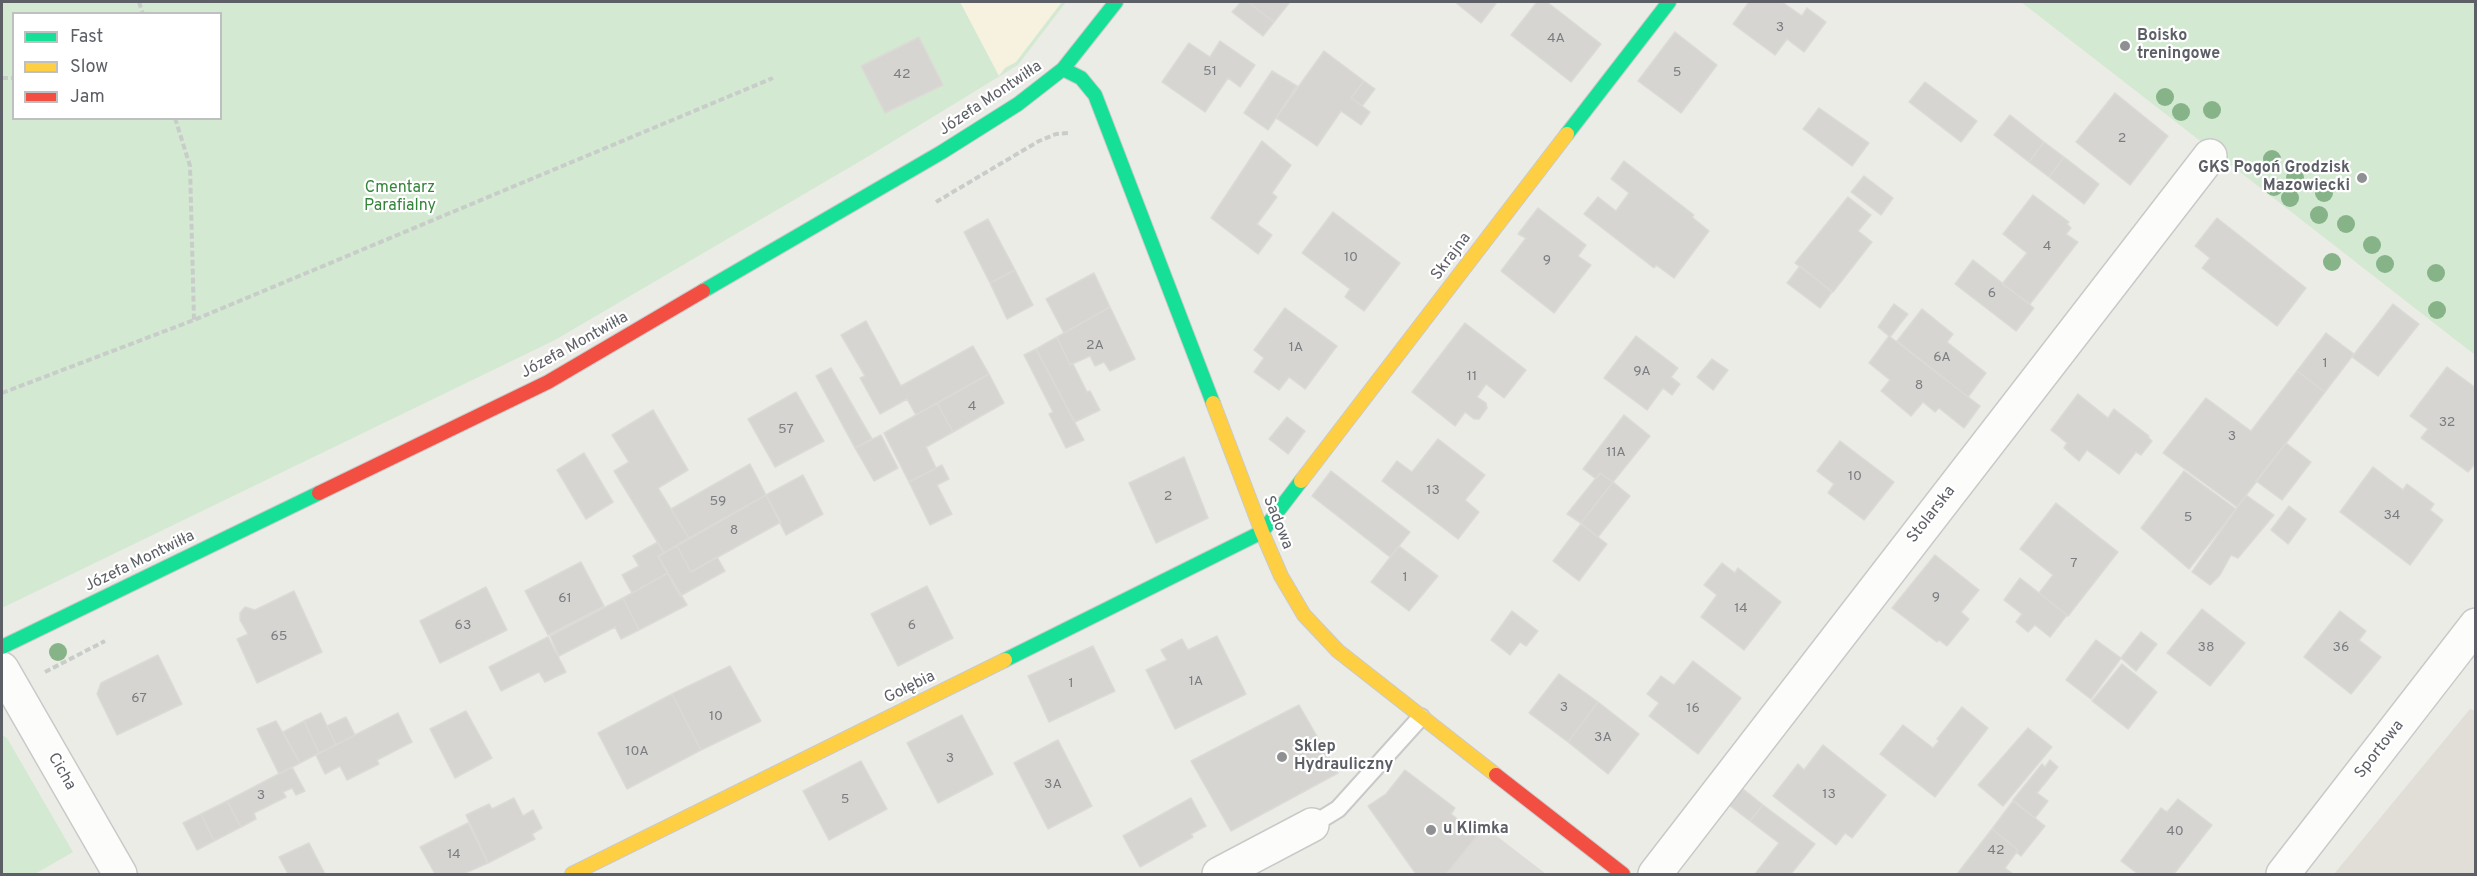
<!DOCTYPE html>
<html>
<head>
<meta charset="utf-8">
<style>
  body { margin:0 }
  #map { position:relative; width:2477px; height:876px; overflow:hidden; background:#ecece7; font-family:Overpass,sans-serif }
  canvas { display:block }
  .frame { position:absolute; inset:0; border:3px solid #5c5f65; pointer-events:none }
  .legend { position:absolute; left:12px; top:12px; width:210px; height:108px; box-sizing:border-box; background:#fff; border:2px solid #bebfc1; margin:0; padding:8px 10px; list-style:none; font-size:18px; color:#5c5f65 }
  .legend li { display:flex; align-items:center; gap:12px; height:30px }
  .legend b { width:30px; border:2px solid #bebfc1 }
</style>
</head>
<body>
<div id="map">
<canvas width="2477" height="876"></canvas>
<div class="frame"></div>
<ul class="legend">
<li><b style="height:8px;background:#16e098"></b>Fast</li>
<li><b style="height:8px;background:#ffcf43"></b>Slow</li>
<li><b style="height:8px;background:#f24e42"></b>Jam</li>
</ul>
</div>
<script>
const ctx = document.querySelector('canvas').getContext('2d');
ctx.lineJoin = 'round';
function paint(path, color) { ctx.fillStyle = color; ctx.fill(path, 'evenodd'); }
const poly = rows => new Path2D(rows.map(r => 'M' + r).join(''));
function strokePath(path, color, width, dash) { ctx.strokeStyle = color; ctx.lineWidth = width; ctx.lineCap = dash ? 'butt' : 'round'; ctx.setLineDash(dash || []); ctx.stroke(path); }
function drawText(font, color, halo, rows, align = 'center') {
  ctx.font = font + ' Overpass,sans-serif'; ctx.lineWidth = 4.5; ctx.setLineDash([]); ctx.textBaseline = 'middle'; ctx.strokeStyle = halo; ctx.fillStyle = color; for (const [text, x, y, turn = 0] of rows) {
    ctx.save(); ctx.translate(x, y); ctx.rotate((+turn || 0) * Math.PI / 180); ctx.textAlign = isNaN(turn) ? turn : align; if (halo) ctx.strokeText(text, 0, 0); ctx.fillText(text, 0, 0); ctx.restore();
  }
}
paint(poly([
  [960,2,1065,2,1017,64,998,75]
]), '#f6f2df');
paint(poly([
  [1485,827,1498,837,1546,874,1446,874]
]), '#dddcd8');
paint(poly([
  [2470,709,2476,711,2475,874,2334,874]
]), '#e0ded6');
paint(poly([
  [2,2,960,2,999,76,1005,68,1016,62,1062,2,1066,2,1018,65,869,156,555,340,2,608],
  [14,14,220,14,220,118,14,118],
  [2021,2,2475,2,2475,355,2136,91],
  [2,735,7,738,73,852,35,874,2,874]
]), '#d3e9d2');
const building = poly([
  [1241,2,1248,2,1274,22,1263,36,1232,12,1241,2],
  [1248,2,1290,2,1274,22,1248,2],
  [1455,2,1497,2,1481,23,1455,2],
  [1537,2,1547,2,1601,44,1571,82,1511,35,1537,2],
  [1749,2,1782,2,1802,16,1807,8,1826,22,1804,52,1787,39,1775,55,1733,24,1749,2],
  [1675,32,1717,65,1681,113,1638,81,1675,32],
  [919,37,943,85,885,113,861,66,919,37],
  [1220,41,1255,65,1240,87,1228,78,1205,112,1162,82,1189,43,1210,57,1220,41],
  [1324,51,1364,81,1351,98,1370,112,1361,125,1341,111,1317,146,1276,118,1324,51],
  [1272,71,1297,86,1268,130,1244,113,1272,71],
  [1364,81,1375,89,1362,106,1351,98,1364,81],
  [1925,82,1977,121,1961,142,1909,102,1925,82],
  [2115,93,2168,136,2130,185,2076,142,2115,93],
  [1819,108,1869,143,1852,166,1803,129,1819,108],
  [2010,115,2044,142,2029,162,1994,135,2010,115],
  [1262,141,1291,165,1272,193,1277,197,1257,224,1272,235,1258,254,1211,218,1262,141],
  [2044,142,2064,157,2049,177,2029,162,2044,142],
  [2064,157,2099,184,2084,204,2049,177,2064,157],
  [1624,161,1694,215,1692,217,1709,231,1674,278,1656,265,1654,268,1584,214,1598,197,1616,211,1629,193,1611,179,1624,161],
  [1864,176,1893,198,1881,215,1851,192,1864,176],
  [2033,195,2069,222,2067,224,2071,228,2066,234,2078,242,2030,304,2002,284,2027,253,2003,234,2033,195],
  [1848,197,1871,215,1858,231,1872,242,1833,292,1795,263,1848,197],
  [1538,208,1586,245,1578,256,1591,265,1554,313,1501,271,1526,238,1518,234,1538,208],
  [1333,212,1400,263,1364,311,1345,297,1350,289,1302,253,1333,212],
  [2217,218,2306,288,2277,326,2202,268,2210,258,2195,246,2217,218],
  [988,219,1015,270,990,283,964,232,988,219],
  [1973,260,2034,308,2016,331,1955,284,1973,260],
  [1800,266,1832,292,1820,308,1787,283,1800,266],
  [1015,270,1033,305,1007,319,990,283,1015,270],
  [1094,273,1110,307,1064,333,1046,299,1094,273],
  [1894,304,1908,314,1890,337,1878,327,1894,304],
  [2393,304,2419,324,2378,376,2352,357,2393,304],
  [1110,307,1135,359,1110,371,1104,362,1095,366,1090,356,1070,365,1057,337,1110,307],
  [1285,308,1337,346,1305,389,1289,377,1279,390,1254,372,1264,358,1254,350,1285,308],
  [1922,309,1953,334,1947,342,1986,373,1968,397,1897,341,1922,309],
  [866,321,901,386,973,346,989,374,916,415,907,399,880,414,860,378,865,376,841,335,866,321],
  [1465,323,1526,370,1504,398,1486,384,1477,397,1486,403,1487,408,1479,419,1474,419,1465,412,1455,426,1412,392,1465,323],
  [2326,333,2354,354,2325,392,2297,371,2326,333],
  [1636,336,1678,368,1671,377,1680,384,1672,395,1663,388,1647,410,1604,378,1636,336],
  [1889,336,1980,406,1964,428,1939,408,1935,412,1923,402,1911,416,1881,391,1890,380,1869,363,1889,336],
  [1057,337,1070,365,1073,364,1087,392,1090,391,1100,410,1075,422,1036,349,1057,337],
  [1036,349,1084,440,1066,448,1049,414,1053,412,1024,355,1036,349],
  [1712,359,1728,370,1713,390,1697,377,1712,359],
  [2447,367,2476,388,2476,466,2474,465,2468,472,2421,438,2428,429,2410,416,2447,367],
  [831,368,872,439,855,448,816,376,831,368],
  [2297,371,2325,392,2237,507,2163,453,2206,398,2251,431,2297,371],
  [989,374,1004,403,953,432,937,403,989,374],
  [796,392,824,441,775,467,748,419,796,392],
  [2078,394,2108,418,2114,409,2149,436,2148,437,2152,441,2141,455,2136,452,2119,474,2087,450,2079,461,2064,448,2067,443,2051,430,2078,394],
  [937,403,953,432,926,447,936,468,909,482,884,433,937,403],
  [653,410,688,470,658,488,689,538,664,553,614,471,629,462,612,435,653,410],
  [1624,415,1650,436,1613,482,1600,473,1596,479,1583,469,1624,415],
  [1287,417,1305,431,1288,454,1269,439,1287,417],
  [881,435,898,468,874,481,855,448,881,435],
  [1438,439,1485,475,1465,500,1479,512,1458,539,1382,481,1397,461,1412,472,1438,439],
  [1840,441,1894,482,1864,520,1828,493,1834,484,1817,471,1840,441],
  [2286,443,2311,462,2282,500,2256,481,2286,443],
  [584,453,613,502,586,519,557,470,584,453],
  [1184,457,1208,518,1156,543,1129,483,1184,457],
  [750,464,766,495,689,538,671,509,750,464],
  [942,465,949,479,937,485,952,514,930,525,909,482,942,465],
  [2373,467,2403,490,2407,484,2434,504,2430,510,2443,520,2410,565,2340,512,2373,467],
  [1331,471,1410,532,1390,557,1312,496,1331,471],
  [2184,471,2236,509,2189,569,2141,528,2184,471],
  [1600,473,1613,482,1581,523,1567,514,1600,473],
  [803,475,823,514,786,535,766,495,803,475],
  [1613,482,1630,496,1598,537,1581,523,1613,482],
  [766,495,781,522,691,572,677,546,766,495],
  [2246,495,2274,515,2238,558,2231,555,2220,575,2210,585,2192,572,2246,495],
  [2056,503,2118,552,2068,616,2039,593,2053,575,2020,549,2056,503],
  [2289,506,2306,519,2288,544,2271,530,2289,506],
  [1581,524,1607,544,1579,581,1553,561,1581,524],
  [658,542,664,553,658,556,668,573,632,593,622,575,639,566,633,556,658,542],
  [677,546,691,572,717,557,725,571,680,596,658,556,677,546],
  [1399,546,1438,576,1409,611,1371,582,1399,546],
  [1935,555,1979,590,1961,612,1969,619,1947,646,1939,640,1937,642,1892,608,1935,555],
  [581,562,604,606,548,635,525,591,581,562],
  [1722,563,1735,573,1738,568,1781,602,1744,650,1701,617,1717,595,1704,585,1722,563],
  [668,573,687,605,639,630,623,598,668,573],
  [2020,578,2067,615,2050,637,2035,625,2028,632,2016,622,2022,614,2004,600,2020,578],
  [927,586,953,638,898,666,871,614,927,586],
  [486,587,507,630,440,663,420,621,486,587],
  [294,591,322,652,257,683,237,639,248,634,240,620,240,613,245,607,255,610,294,591],
  [623,598,639,630,621,639,615,627,559,656,550,636,623,598],
  [2202,609,2245,643,2210,686,2167,653,2202,609],
  [1512,611,1538,631,1526,646,1520,642,1510,655,1491,640,1512,611],
  [2340,611,2366,631,2359,640,2381,657,2351,694,2304,657,2340,611],
  [2141,632,2157,644,2136,671,2121,658,2141,632],
  [1217,636,1246,694,1175,729,1146,670,1167,660,1161,650,1182,639,1188,650,1217,636],
  [548,637,566,672,545,682,539,672,501,691,489,667,548,637],
  [2096,640,2121,658,2091,699,2066,680,2096,640],
  [1093,646,1115,691,1049,722,1028,676,1093,646],
  [158,655,182,704,117,735,97,694,101,683,158,655],
  [1693,661,1741,698,1698,754,1649,716,1659,703,1647,694,1661,676,1674,685,1693,661],
  [2122,664,2157,692,2128,729,2092,701,2122,664],
  [730,666,761,721,701,750,672,694,730,666],
  [1559,674,1598,702,1568,742,1529,713,1559,674],
  [672,694,701,750,627,789,598,733,672,694],
  [1598,702,1639,734,1608,774,1568,742,1598,702],
  [1299,705,1338,773,1231,831,1191,761,1299,705],
  [1962,707,1988,728,1935,797,1880,754,1903,725,1933,748,1939,741,1937,739,1962,707],
  [466,711,492,758,455,778,430,729,466,711],
  [321,713,336,745,319,753,304,721,321,713],
  [398,713,412,742,377,760,379,764,347,780,340,766,325,774,316,755,398,713],
  [962,715,993,774,938,803,907,743,962,715],
  [346,717,355,735,336,745,327,726,346,717],
  [276,721,300,763,279,774,257,729,276,721],
  [304,721,319,753,300,763,283,732,304,721],
  [2028,728,2052,747,2003,806,1978,785,2028,728],
  [1058,740,1092,806,1048,829,1014,763,1058,740],
  [1823,745,1886,795,1852,838,1845,833,1836,845,1773,796,1798,764,1804,770,1823,745],
  [2050,760,2058,767,2037,793,2048,801,2035,818,2013,800,2042,764,2045,767,2050,760],
  [861,761,887,809,829,840,803,791,861,761],
  [292,767,305,791,296,795,292,788,283,792,286,797,254,813,256,819,241,827,227,801,292,767],
  [1405,770,1455,808,1451,814,1478,835,1446,874,1416,874,1368,806,1386,794,1405,770],
  [1738,785,1763,805,1750,821,1725,802,1738,785],
  [514,798,523,816,533,810,542,828,532,834,535,839,488,863,466,815,489,804,492,809,514,798],
  [1191,798,1206,826,1191,834,1193,837,1140,867,1123,836,1191,798],
  [2178,799,2212,825,2174,874,2138,874,2121,861,2161,808,2167,812,2178,799],
  [227,801,241,827,214,841,201,814,227,801],
  [2013,801,2045,826,2021,856,2016,852,2018,850,1992,829,2013,801],
  [1763,805,1815,844,1791,874,1755,874,1779,843,1750,821,1763,805],
  [201,814,214,841,197,850,183,823,201,814],
  [468,823,488,863,463,874,435,874,420,847,468,823],
  [1992,829,2018,850,2005,868,2013,874,1957,874,1992,829],
  [309,843,325,874,288,874,279,857,309,843]
]);
paint(building, '#d6d5d2');
strokePath(building, '#dcdad6', 1.5);
const lane = poly([
  [1312,825,1338,809,1421,717]
]);
const street = poly([
  [2,669,120,874],
  [1219,874,1312,825],
  [1655,874,2210,156],
  [2283,874,2476,625]
]);
const fast = poly([
  [1063,69,1081,78,1095,95,1213,403],
  [1567,134,1669,2],
  [703,291,942,152,1018,104,1063,69,1116,2],
  [2,647,319,493],
  [1005,660,1262,532,1301,481]
]);
const slow = poly([
  [1213,403,1262,532,1281,576,1304,615,1338,651,1496,775],
  [1301,481,1567,134],
  [572,874,1005,660]
]);
const jam = poly([
  [319,493,548,382,703,291],
  [1496,775,1623,874]
]);
strokePath(lane, '#c9c9c9', 20);
strokePath(street, '#c9c9c9', 36);
strokePath(fast, '#c9caca', 16);
strokePath(slow, '#c9caca', 16);
strokePath(jam, '#c9caca', 16);
strokePath(poly([
  [139,2,143,14],
  [2,78,14,78],
  [175,118,190,166,194,320],
  [936,202,1039,141,1056,134,1069,133],
  [2,393,194,320,773,78],
  [45,672,105,641]
]), '#c8cdca', 4, [6, 3]);
strokePath(lane, '#fcfcfb', 16);
strokePath(street, '#fcfcfb', 33);
strokePath(fast, '#16e098', 14);
strokePath(slow, '#ffcf43', 14);
strokePath(jam, '#f24e42', 14);
ctx.fillStyle = '#86b387';
for (const [x, y] of [
  [2165,97],
  [2212,110],
  [2181,112],
  [2272,159],
  [2295,178],
  [2274,187],
  [2324,193],
  [2290,198],
  [2319,215],
  [2346,224],
  [2372,245],
  [2332,262],
  [2385,264],
  [2436,273],
  [2437,310],
  [58,652]
]) { ctx.beginPath(); ctx.arc(x, y, 9, 0, 2 * Math.PI); ctx.fill(); }
for (const [x, y, r, color] of [
  [2125,46,6,"#8e9092"],
  [2362,178,6,"#8e9092"],
  [1282,757,6,"#8e9092"],
  [1431,830,6,"#8e9092"]
]) { const dot = new Path2D(); dot.arc(x, y, r, 0, 2 * Math.PI); ctx.fillStyle = color; ctx.fill(dot); strokePath(dot, '#fff', 2); }
drawText('14px', '#7b7d81', null, [
  ["3",1780,28],
  ["4A",1556,39],
  ["51",1210,72],
  ["5",1677,73],
  ["42",902,75],
  ["2",2122,139],
  ["4",2047,247],
  ["10",1351,258],
  ["9",1547,261],
  ["6",1992,294],
  ["2A",1095,346],
  ["1A",1296,348],
  ["6A",1942,358],
  ["1",2325,364],
  ["9A",1642,372],
  ["11",1472,377],
  ["8",1919,386],
  ["4",972,407],
  ["32",2447,423],
  ["57",786,430],
  ["3",2232,437],
  ["11A",1616,453],
  ["10",1855,477],
  ["13",1433,491],
  ["2",1168,497],
  ["59",718,502],
  ["34",2392,516],
  ["5",2188,518],
  ["8",734,531],
  ["7",2074,564],
  ["1",1405,578],
  ["9",1936,598],
  ["61",565,599],
  ["14",1741,609],
  ["63",463,626],
  ["6",912,626],
  ["65",279,637],
  ["38",2206,648],
  ["36",2341,648],
  ["1A",1196,682],
  ["1",1071,684],
  ["67",139,699],
  ["3",1564,708],
  ["16",1693,709],
  ["10",716,717],
  ["3A",1603,738],
  ["10A",637,752],
  ["3",950,759],
  ["3A",1053,785],
  ["13",1829,795],
  ["3",261,796],
  ["5",845,800],
  ["40",2175,832],
  ["42",1996,851],
  ["14",454,855]
]);
drawText('bold 16px', '#5c5f65', '#fff', [
  ["Boisko",2137,37],
  ["treningowe",2137,55],
  ["GKS Pogoń Grodzisk",2350,169,"right"],
  ["Mazowiecki",2350,187,"right"],
  ["Sklep",1294,748],
  ["Hydrauliczny",1294,766],
  ["u Klimka",1443,830]
], 'left');
drawText('16px', '#5c5f65', '#fff', [
  ["Józefa Montwiłła",991,99,-34],
  ["Skrajna",1452,257,-53],
  ["Józefa Montwiłła",575,346,-29],
  ["Stolarska",1932,515,-52],
  ["Sadowa",1277,523,68],
  ["Józefa Montwiłła",140,562,-26],
  ["Gołębia",910,688,-26],
  ["Sportowa",2380,750,-52],
  ["Cicha",61,772,60]
]);
drawText('16px', '#328539', '#fff', [
  ["Cmentarz",400,189],
  ["Parafialny",400,207]
]);
</script>
</body>
</html>
